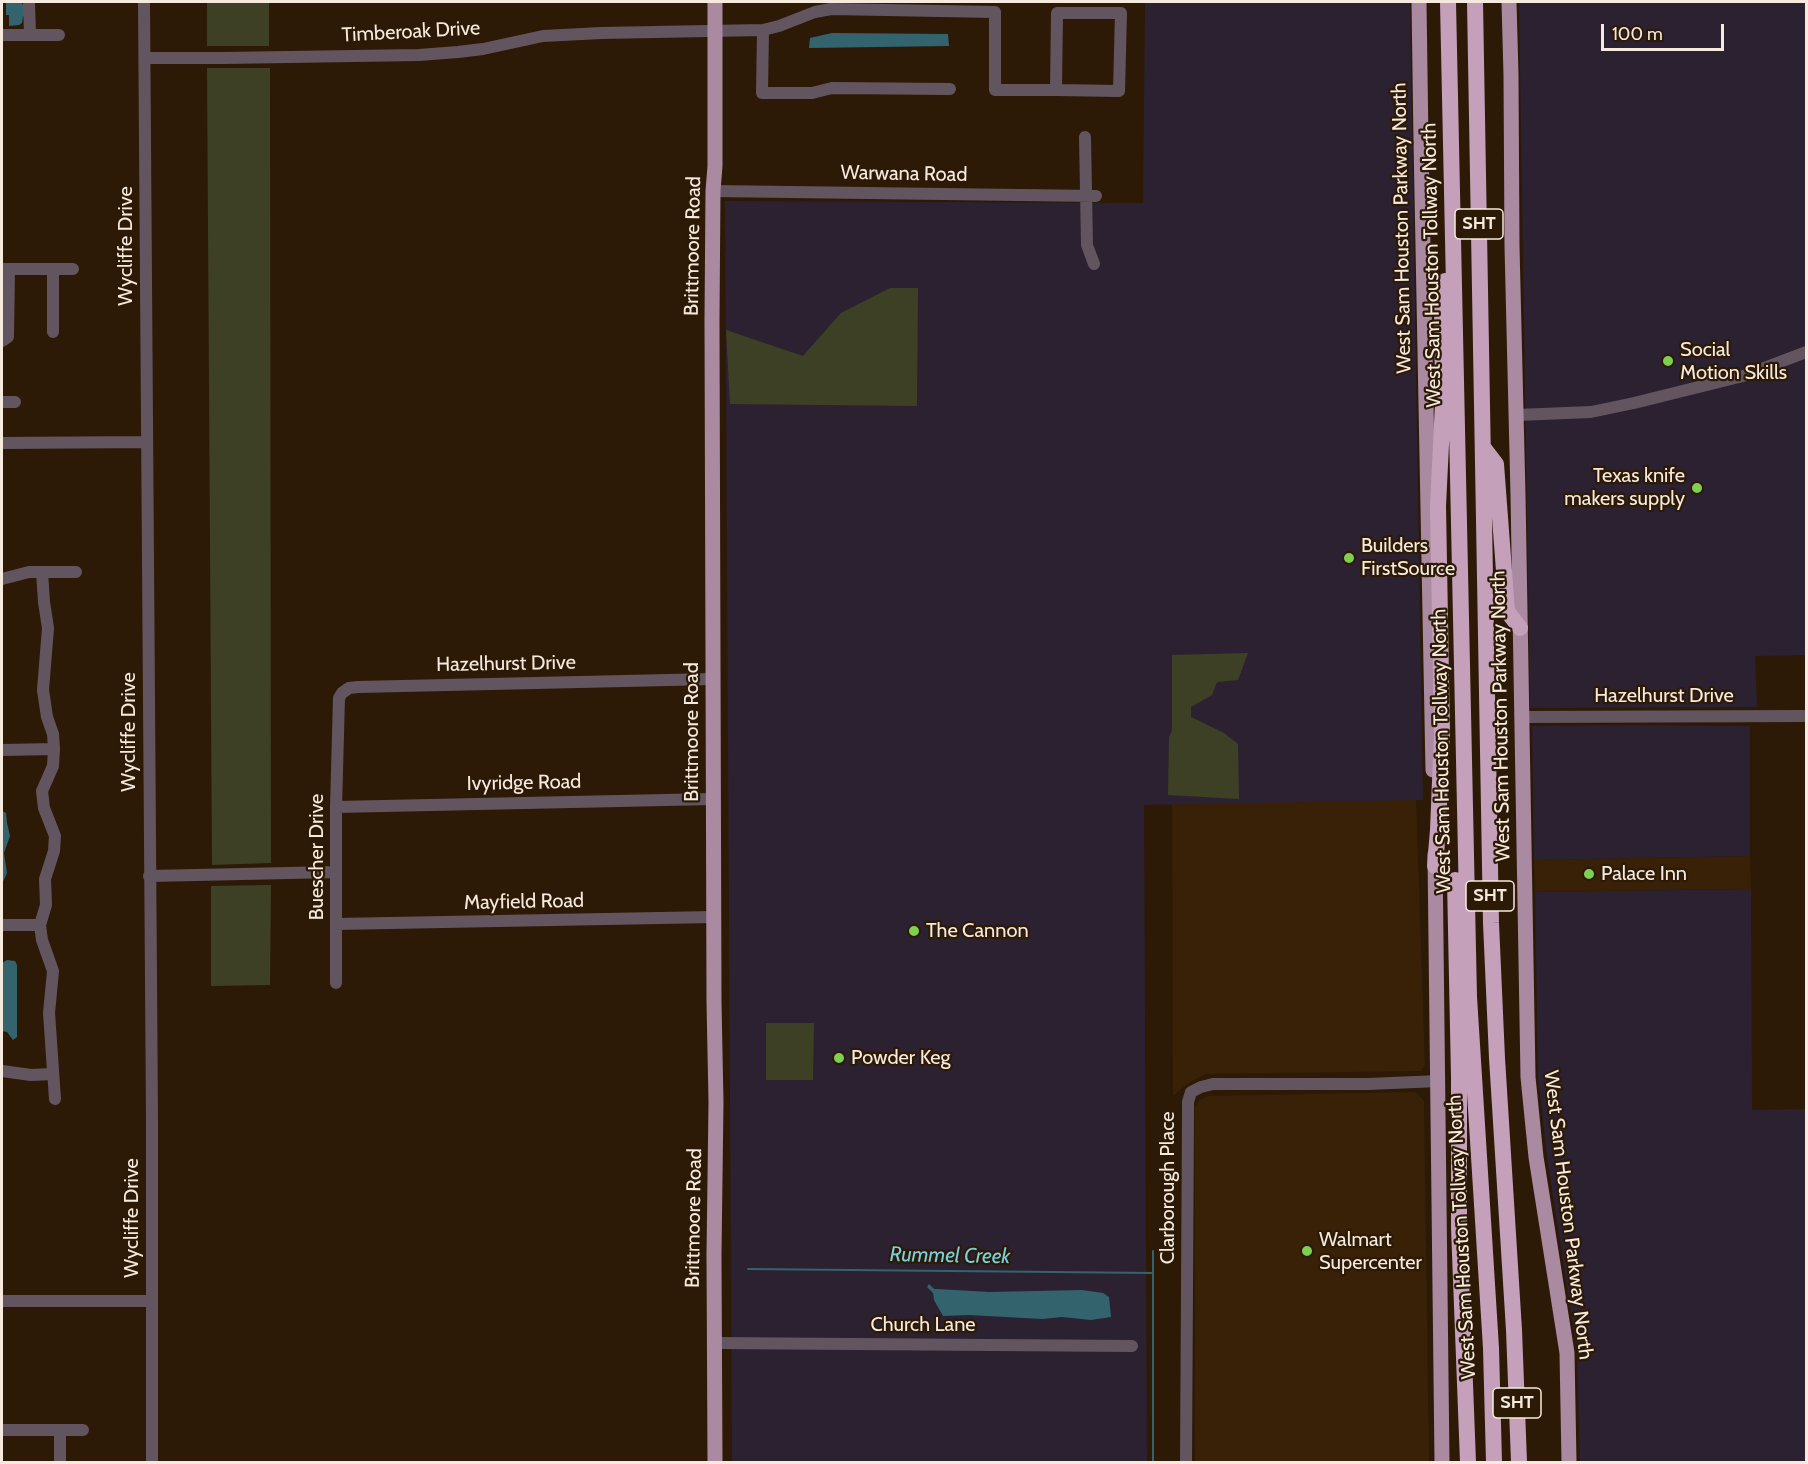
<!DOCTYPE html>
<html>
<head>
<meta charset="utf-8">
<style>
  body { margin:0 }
  #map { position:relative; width:1808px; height:1464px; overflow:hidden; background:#2c1a06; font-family:Cabin,sans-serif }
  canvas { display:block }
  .frame { position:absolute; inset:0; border:3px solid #f6eade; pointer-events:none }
  .scale { position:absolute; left:1601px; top:24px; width:123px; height:27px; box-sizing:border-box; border:3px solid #f6eade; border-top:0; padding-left:8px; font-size:18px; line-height:21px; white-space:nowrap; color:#f6eade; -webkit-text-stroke:4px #2c1a06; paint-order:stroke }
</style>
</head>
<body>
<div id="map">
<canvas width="1808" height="1464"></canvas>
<div class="frame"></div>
<div class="scale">100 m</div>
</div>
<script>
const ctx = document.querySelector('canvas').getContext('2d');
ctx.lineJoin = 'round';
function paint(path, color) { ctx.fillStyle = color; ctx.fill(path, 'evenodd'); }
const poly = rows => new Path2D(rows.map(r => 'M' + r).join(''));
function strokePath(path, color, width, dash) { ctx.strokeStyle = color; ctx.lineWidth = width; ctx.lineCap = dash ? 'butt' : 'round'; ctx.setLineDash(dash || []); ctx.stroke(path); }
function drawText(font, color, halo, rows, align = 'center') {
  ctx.font = font + ' Cabin,sans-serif'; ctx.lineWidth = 4.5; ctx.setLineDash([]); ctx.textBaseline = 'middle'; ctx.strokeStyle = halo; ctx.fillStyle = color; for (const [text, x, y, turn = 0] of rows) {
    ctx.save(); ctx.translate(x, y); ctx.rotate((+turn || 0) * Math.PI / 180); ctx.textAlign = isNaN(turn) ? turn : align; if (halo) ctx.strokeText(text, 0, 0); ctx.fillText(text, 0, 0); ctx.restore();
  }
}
paint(poly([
  [1416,799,1425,1065,1421,1071,1205,1074,1187,1084,1173,1096,1172,804],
  [1750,856,1751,889,1535,892,1534,860],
  [1416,1092,1424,1101,1429,1462,1195,1462,1195,1107,1200,1100,1208,1096]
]), '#382106');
paint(poly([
  [1145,2,1410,2,1423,800,1144,805,1147,1462,732,1462,725,201,1143,203],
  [1519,2,1806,2,1806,655,1755,656,1757,707,1530,708],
  [1632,725,1750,726,1750,856,1534,860,1532,726],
  [1751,889,1752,1110,1806,1109,1806,1462,1580,1462,1577,1352,1547,1156,1538,1077,1535,892]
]), '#2c2130');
paint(poly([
  [207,2,269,2,269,46,207,46],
  [207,68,270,68,271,863,212,865],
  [890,288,918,288,917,406,730,404,726,330,803,356,841,313],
  [1248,653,1238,680,1217,682,1212,695,1191,707,1191,717,1224,733,1238,744,1239,799,1168,795,1169,737,1172,731,1172,655],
  [271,885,270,985,211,986,211,886],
  [766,1023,814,1023,813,1080,766,1080]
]), '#3e4026');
paint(poly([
  [6,2,21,2,24,6,25,15,23,17,22,23,19,25,9,26,9,15,6,15],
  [832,33,948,34,949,46,809,48,810,38],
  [2,811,6,813,7,823,10,836,4,853,7,873,2,884],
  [7,960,15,961,17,965,17,1037,13,1040,7,1032,2,1031,2,963],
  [929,1284,934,1289,937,1289,989,1292,1082,1290,1103,1293,1109,1297,1111,1317,1091,1320,1062,1317,1042,1319,969,1315,943,1316,934,1300,933,1293,927,1287]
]), '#33646e');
strokePath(poly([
  [1153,1251,1153,1462],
  [748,1269,1153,1273]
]), '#33646e', 2);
strokePath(poly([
  [29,2,30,35],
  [144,2,152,1119,152,1462],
  [763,30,762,93,812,93,832,88,950,89],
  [2,35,59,35],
  [145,58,223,58,419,55,458,52,483,49,543,36,601,33,763,30,779,26,815,12,831,9,995,12,995,90,1056,90,1119,91,1121,13,1057,13,1056,90],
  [1085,137,1087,245,1094,264],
  [713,191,1096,196],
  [3,269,73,269],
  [53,269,53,332],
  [2,341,8,337,9,269],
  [2,402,15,402],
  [1517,415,1591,412,1634,403,1743,376,1806,352],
  [2,443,147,442],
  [42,572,44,602,48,628,43,690,47,717,53,734,54,749,53,766,42,791,44,808,55,836,54,851,45,879,46,905,40,925,42,940,53,971,49,1013,55,1099],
  [2,579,29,572,76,572],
  [1522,717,1806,716],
  [2,750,54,749],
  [336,807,713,799],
  [149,876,335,872],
  [336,924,713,917],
  [2,925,40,925],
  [336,983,336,807,339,698,342,693,349,688,358,687,713,679],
  [2,1071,31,1075,52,1074],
  [2,1301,151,1301],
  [714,1343,1132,1346],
  [2,1430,83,1430],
  [60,1430,60,1462],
  [1186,1462,1188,1114,1188,1102,1191,1092,1201,1087,1213,1084,1368,1084,1439,1081]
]), '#63555f', 12);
strokePath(poly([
  [715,2,715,166,713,191,712,320,714,1002,716,1102,714,1254,715,1462],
  [1419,2,1421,142,1433,770],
  [1509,2,1511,75,1512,246,1518,495,1528,1077,1536,1157,1567,1353,1569,1462],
  [1435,854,1442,1462]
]), '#a98aa0', 15);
strokePath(poly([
  [1448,2,1469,997,1491,1348,1494,1462],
  [1475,2,1491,923,1497,1058,1514,1330,1519,1462],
  [1483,447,1496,464,1507,611,1520,628],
  [1435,866,1438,830,1442,733,1438,506,1443,403,1442,304,1445,281],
  [1455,880,1459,1077,1459,1228,1468,1462]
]), '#c4a0ba', 16);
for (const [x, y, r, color] of [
  [1668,361,6,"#7fd052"],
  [1697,488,6,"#7fd052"],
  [1349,558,6,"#7fd052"],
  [1589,874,6,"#7fd052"],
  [914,931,6,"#7fd052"],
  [839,1058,6,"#7fd052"],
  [1307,1251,6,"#7fd052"]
]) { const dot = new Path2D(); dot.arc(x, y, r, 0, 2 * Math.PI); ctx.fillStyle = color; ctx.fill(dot); strokePath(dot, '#2c1a06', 2); }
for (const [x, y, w] of [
  [1479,224,48],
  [1490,896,48],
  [1517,1403,48]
]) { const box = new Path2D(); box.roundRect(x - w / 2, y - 15, w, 30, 4.5); ctx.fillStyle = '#2c1a06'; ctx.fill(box); strokePath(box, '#f6eade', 1.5); }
drawText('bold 18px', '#f6eade', null, [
  ["SHT",1479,224],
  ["SHT",1490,896],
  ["SHT",1517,1403]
]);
drawText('20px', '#f6eade', '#2c1a06', [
  ["Timberoak Drive",411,32,-3],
  ["Warwana Road",904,174,1],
  ["West Sam Houston Parkway North",1402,228,-91],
  ["Wycliffe Drive",126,246,-90],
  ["Brittmoore Road",693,246,-89],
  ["West Sam Houston Tollway North",1432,265,-91],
  ["Hazelhurst Drive",506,664,-1],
  ["Hazelhurst Drive",1664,696],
  ["West Sam Houston Parkway North",1501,716,-91],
  ["Wycliffe Drive",129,732,-90],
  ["Brittmoore Road",692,732,-90],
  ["West Sam Houston Tollway North",1442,751,-91],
  ["Ivyridge Road",524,783,-1],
  ["Buescher Drive",317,857,-90],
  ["Mayfield Road",524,902,-1],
  ["Clarborough Place",1168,1188,-90],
  ["West Sam Houston Parkway North",1568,1215,83],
  ["Wycliffe Drive",132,1218,-90],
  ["Brittmoore Road",694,1218,-89],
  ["West Sam Houston Tollway North",1462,1237,-93],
  ["Church Lane",923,1325]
]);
drawText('20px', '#f6eade', '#2c1a06', [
  ["Social",1680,350],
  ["Motion Skills",1680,373],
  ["Texas knife",1685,476,"right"],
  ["makers supply",1685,499,"right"],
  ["Builders",1361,546],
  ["FirstSource",1361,569],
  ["Palace Inn",1601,874],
  ["The Cannon",926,931],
  ["Powder Keg",851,1058],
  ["Walmart",1319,1240],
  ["Supercenter",1319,1263]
], 'left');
drawText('italic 21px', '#7ad0e0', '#2c1a06', [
  ["Rummel Creek",950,1256,1]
]);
</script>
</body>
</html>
